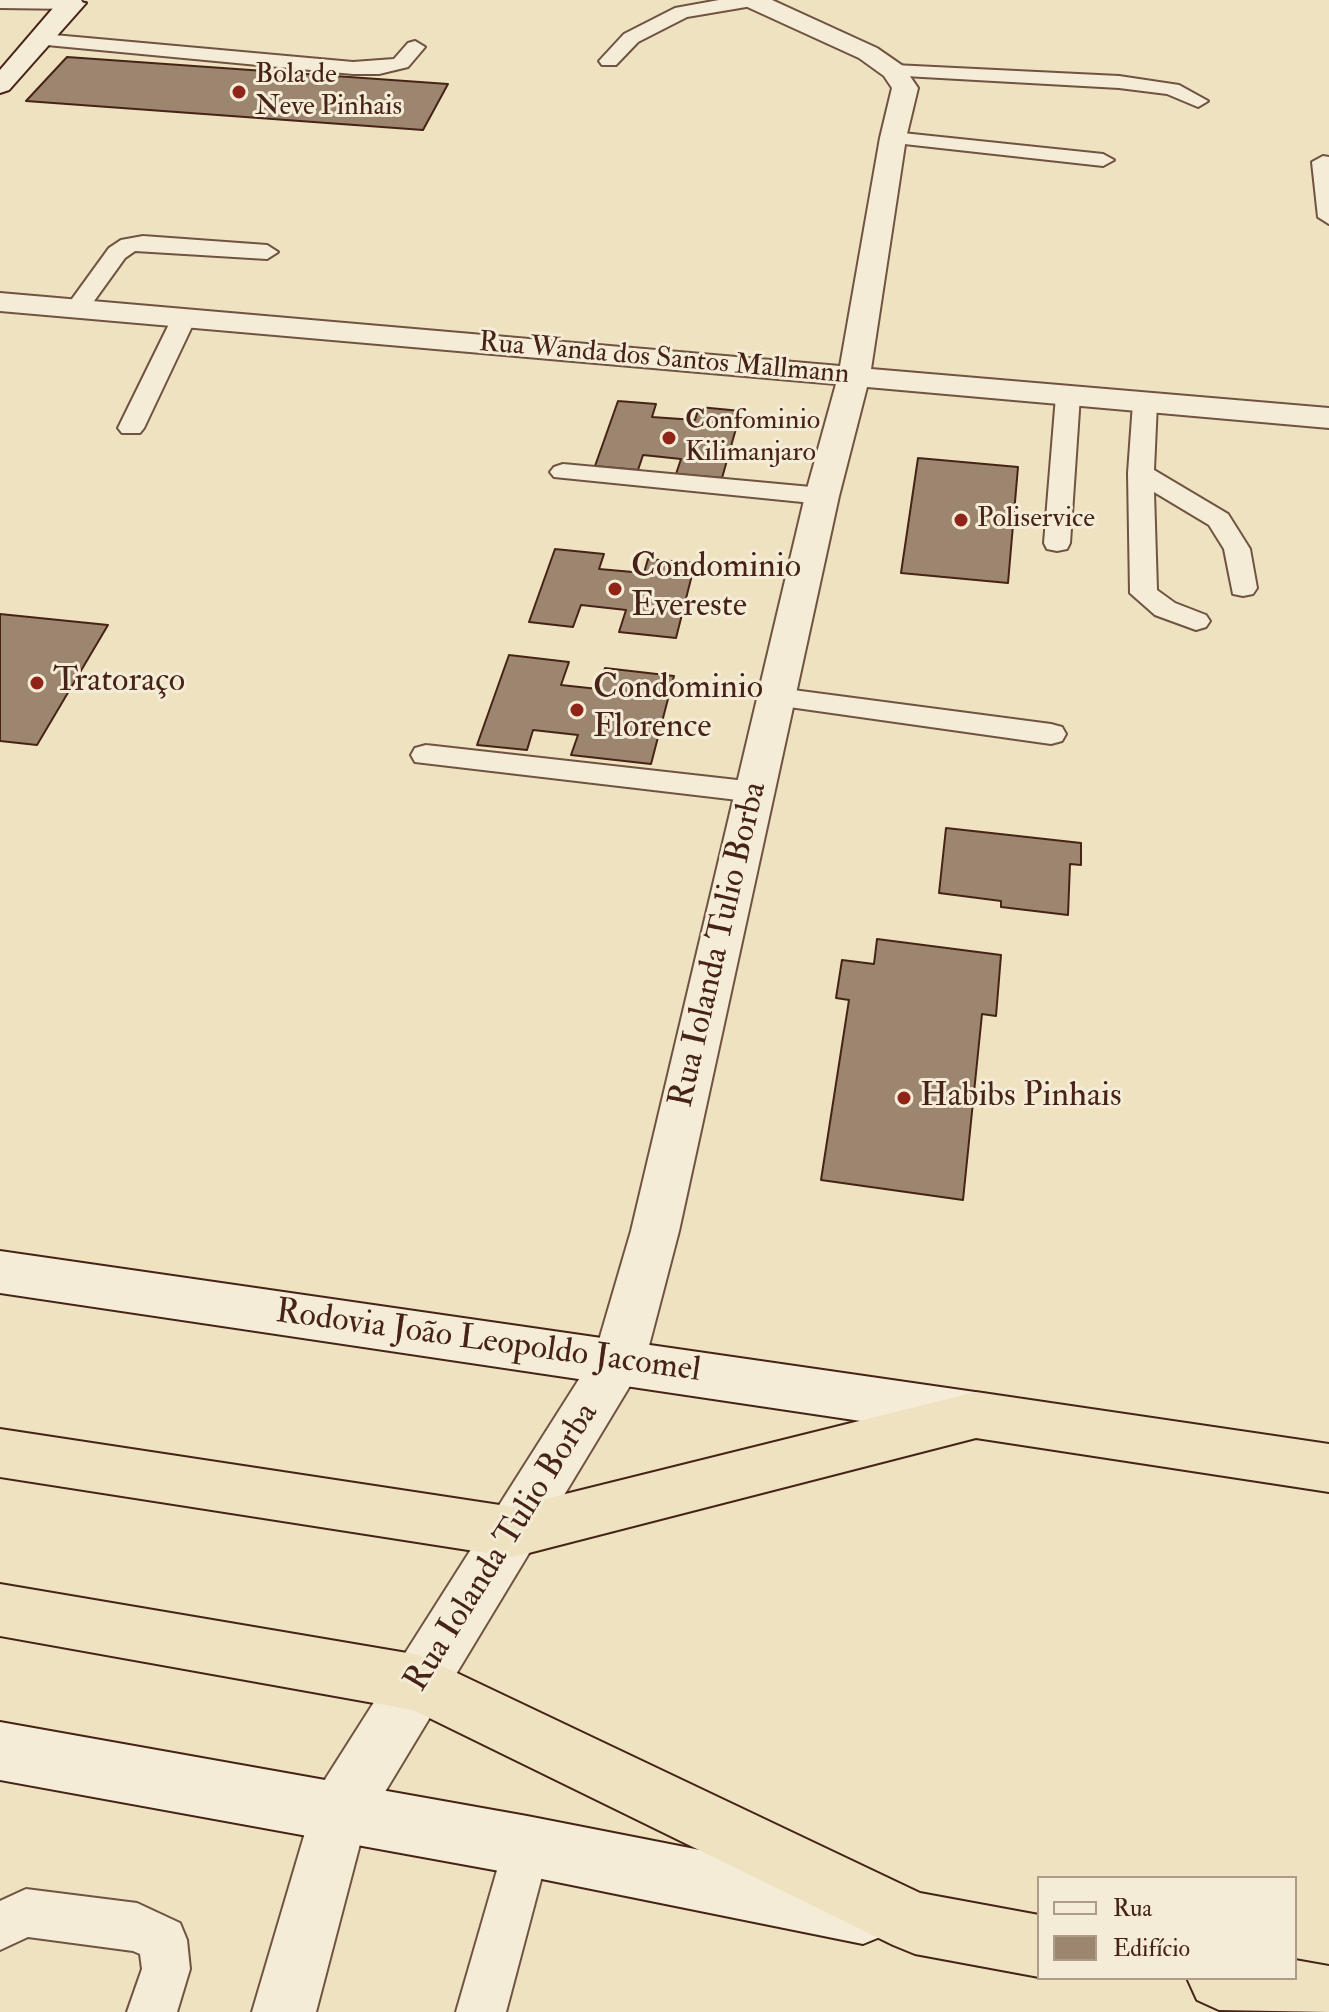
<!DOCTYPE html>
<html>
<head>
<meta charset="utf-8">
<style>
  body { margin:0 }
  #map { position:relative; width:1329px; height:2012px; overflow:hidden; background:#eee2c1; font-family:"IM FELL Double Pica",serif }
  canvas { display:block }
  .legend { position:absolute; left:1037px; top:1876px; width:260px; height:104px; box-sizing:border-box; background:#f4ecd7; border:2px solid #ae9c8a; margin:0; padding:10px 14px; list-style:none; font-size:24px; color:#462316 }
  .legend li { display:flex; align-items:center; gap:16px; height:40px }
  .legend b { width:40px; border:2px solid #ae9c8a }
</style>
</head>
<body>
<div id="map">
<canvas width="1329" height="2012"></canvas>
<ul class="legend">
<li><b style="height:10px;background:#f4ecd7"></b>Rua</li>
<li><b style="height:22px;background:#9d866f"></b>Edifício</li>
</ul>
</div>
<script>
const ctx = document.querySelector('canvas').getContext('2d');
ctx.lineJoin = 'round';
function paint(path, color) { ctx.fillStyle = color; ctx.fill(path, 'evenodd'); }
const poly = rows => new Path2D(rows.map(r => 'M' + r).join(''));
function strokePath(path, color, width, dash) { ctx.strokeStyle = color; ctx.lineWidth = width; ctx.lineCap = dash ? 'butt' : 'round'; ctx.setLineDash(dash || []); ctx.stroke(path); }
function drawText(font, color, halo, rows, align = 'center') {
  ctx.font = font + ' "IM FELL Double Pica",serif'; ctx.lineWidth = 6; ctx.setLineDash([]); ctx.textBaseline = 'middle'; ctx.strokeStyle = halo; ctx.fillStyle = color; for (const [text, x, y, turn = 0] of rows) {
    ctx.save(); ctx.translate(x, y); ctx.rotate((+turn || 0) * Math.PI / 180); ctx.textAlign = isNaN(turn) ? turn : align; if (halo) ctx.strokeText(text, 0, 0); ctx.fillText(text, 0, 0); ctx.restore();
  }
}
const building = poly([
  [67,57,448,84,423,130,26,101,67,57],
  [618,401,656,404,652,417,695,420,699,407,741,411,722,478,676,474,681,459,643,455,638,470,595,466,618,401],
  [918,458,1018,467,1008,583,901,573,918,458],
  [555,549,604,554,599,569,644,573,648,559,695,563,676,638,619,632,626,610,581,605,573,627,529,622,555,549],
  [0,614,108,625,37,745,0,741,0,614],
  [509,655,569,662,561,685,598,689,605,668,674,676,651,764,571,755,578,735,533,730,527,750,477,745,509,655],
  [946,828,1081,843,1081,865,1070,864,1068,915,1001,907,1001,901,939,893,946,828],
  [877,939,1001,955,996,1016,982,1014,963,1200,821,1180,849,1000,836,998,842,960,874,964,877,939]
]);
paint(building, '#9d866f');
strokePath(building, '#462316', 2);
const lane = poly([
  [0,0,81,0,83,3,74,9,0,8,0,0],
  [719,0,761,0,752,6,687,17,638,42,616,65,602,65,599,61,624,34,675,8,719,0],
  [43,34,353,62,394,59,408,43,415,41,425,47,408,67,379,74,353,74,36,44,33,40,43,34],
  [894,65,1119,76,1179,85,1208,101,1198,107,1167,94,1119,88,887,75,884,71,894,65],
  [893,132,1103,154,1114,160,1103,166,886,142,883,138,886,134,893,132],
  [1323,156,1329,157,1329,224,1318,217,1312,162,1323,156],
  [143,236,267,245,278,252,267,259,135,251,125,258,84,315,68,315,64,310,109,248,121,240,143,236],
  [184,311,196,318,144,428,140,433,122,433,118,428,172,318,184,311],
  [1068,389,1080,396,1070,543,1067,549,1057,551,1047,549,1044,543,1056,396,1068,389],
  [1145,396,1157,403,1154,470,1228,514,1250,549,1257,588,1253,594,1243,596,1233,594,1224,549,1209,525,1154,492,1157,590,1175,603,1206,615,1210,621,1206,627,1196,630,1155,615,1130,593,1128,473,1133,403,1145,396],
  [563,464,822,488,835,496,822,504,554,477,550,472,554,467,563,464],
  [778,688,1051,724,1062,727,1066,734,1062,741,1051,744,768,704,763,697,768,690,778,688],
  [426,745,755,782,766,785,770,792,766,799,755,802,415,762,411,755,415,748,426,745],
  [527,1823,544,1829,550,1846,506,2012,456,2012,504,1846,510,1829,527,1823],
  [26,1889,137,1903,180,1923,187,1940,190,1969,177,2012,127,2012,142,1969,140,1954,133,1951,28,1937,0,1950,0,1901,26,1889]
]);
const street = poly([
  [740,0,772,0,877,48,903,66,918,88,906,138,871,369,1329,408,1329,428,867,387,839,496,679,1231,645,1361,365,1825,316,2012,252,2012,317,1792,595,1354,631,1231,805,496,836,384,0,311,0,293,840,366,880,138,892,88,884,76,859,58,743,5,740,0]
]);
const secondary = poly([
  [60,0,86,3,9,90,0,93,0,70,60,0],
  [0,1251,975,1392,993,1399,1001,1415,993,1431,975,1438,0,1293,0,1251],
  [0,1722,527,1816,863,1882,885,1891,894,1913,885,1935,863,1944,527,1876,0,1780,0,1722]
]);
const highway = poly([
  [976,1392,1329,1444,1329,1492,976,1438,513,1557,0,1477,0,1429,513,1507,976,1392],
  [0,1584,419,1655,920,1893,1039,1915,1039,1977,915,1954,893,1945,413,1710,0,1636,0,1584],
  [1295,1960,1329,1966,1329,2012,1219,2010,1197,2000,1187,1978,1295,1978,1295,1960]
]);
strokePath(lane, '#705341', 4);
strokePath(street, '#705341', 4);
strokePath(secondary, '#462316', 4);
strokePath(highway, '#462316', 4);
paint(lane, '#f4ecd7');
paint(street, '#f4ecd7');
paint(secondary, '#f4ecd7');
paint(highway, '#eee2c1');
for (const [x, y, r, color] of [
  [239,92,8,"#8f2418"],
  [669,438,8,"#8f2418"],
  [961,520,8,"#8f2418"],
  [615,589,8,"#8f2418"],
  [37,683,8,"#8f2418"],
  [577,710,8,"#8f2418"],
  [904,1098,8,"#8f2418"]
]) { const dot = new Path2D(); dot.arc(x, y, r, 0, 2 * Math.PI); ctx.fillStyle = color; ctx.fill(dot); strokePath(dot, '#f4ecd7', 3); }
drawText('28px', '#462316', '#f4ecd7', [
  ["Bola de",255,76],
  ["Neve Pinhais",255,108],
  ["Confominio",685,422],
  ["Kilimanjaro",685,454],
  ["Poliservice",977,520]
], 'left');
drawText('28px', '#462316', '#f4ecd7', [
  ["Rua Wanda dos Santos Mallmann",664,360,5]
]);
drawText('34px', '#462316', '#f4ecd7', [
  ["Condominio",631,569],
  ["Evereste",631,608],
  ["Tratoraço",53,683],
  ["Condominio",593,690],
  ["Florence",593,729],
  ["Habibs Pinhais",920,1098]
], 'left');
drawText('34px', '#462316', '#f4ecd7', [
  ["Rua Iolanda Tulio Borba",720,945,-77],
  ["Rodovia João Leopoldo Jacomel",488,1343,8],
  ["Rua Iolanda Tulio Borba",503,1548,-58]
]);
</script>
</body>
</html>
